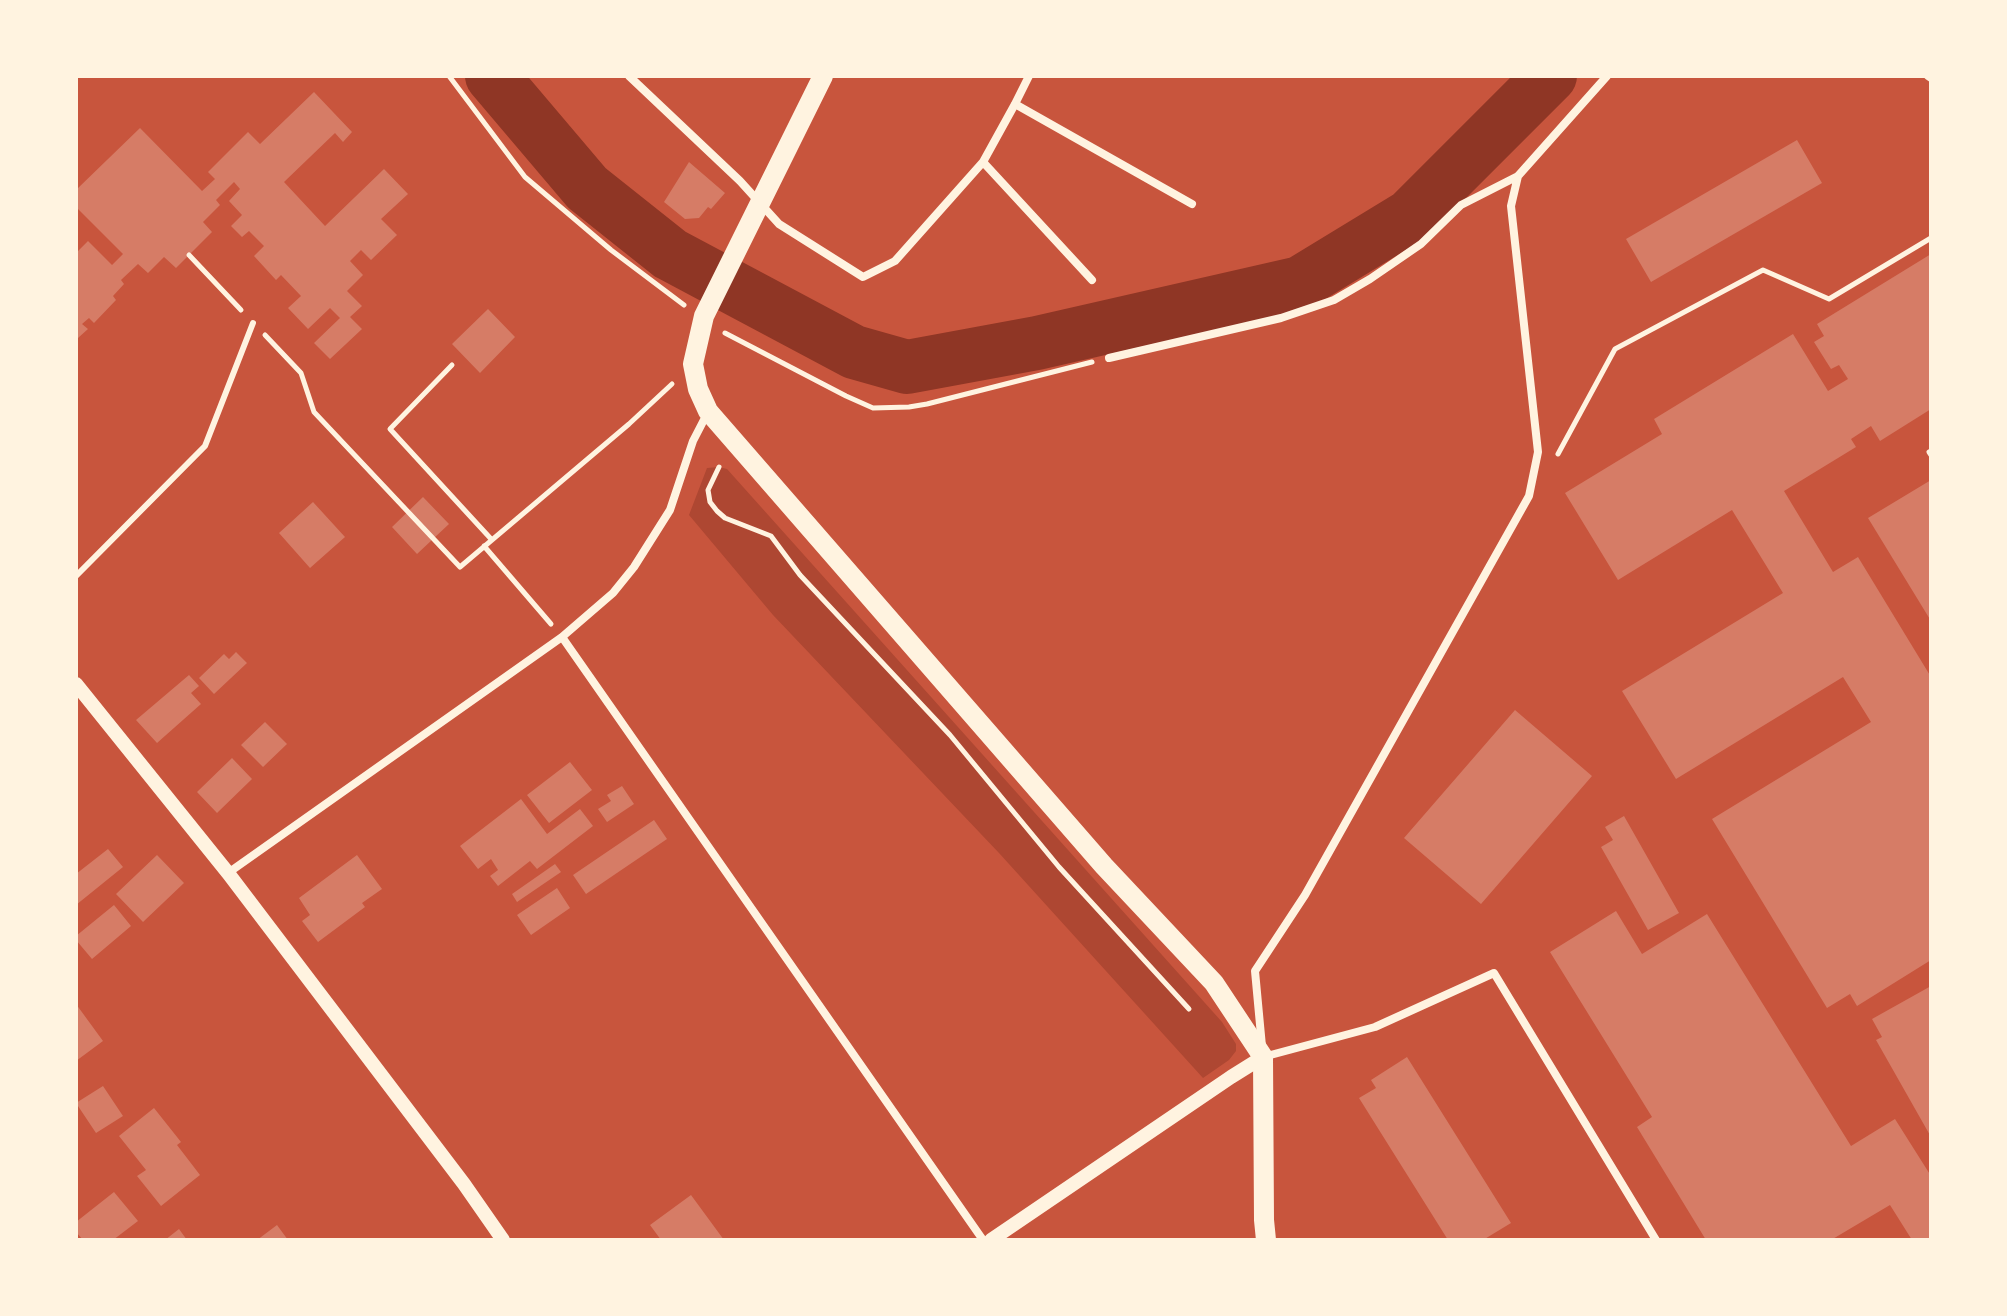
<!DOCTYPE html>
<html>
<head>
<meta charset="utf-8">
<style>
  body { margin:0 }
  #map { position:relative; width:2007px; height:1316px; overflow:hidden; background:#c8553d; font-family:"Zilla Slab",serif }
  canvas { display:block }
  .frame { position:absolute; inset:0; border:78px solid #fff3e0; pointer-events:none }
</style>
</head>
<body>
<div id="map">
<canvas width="2007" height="1316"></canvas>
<div class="frame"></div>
</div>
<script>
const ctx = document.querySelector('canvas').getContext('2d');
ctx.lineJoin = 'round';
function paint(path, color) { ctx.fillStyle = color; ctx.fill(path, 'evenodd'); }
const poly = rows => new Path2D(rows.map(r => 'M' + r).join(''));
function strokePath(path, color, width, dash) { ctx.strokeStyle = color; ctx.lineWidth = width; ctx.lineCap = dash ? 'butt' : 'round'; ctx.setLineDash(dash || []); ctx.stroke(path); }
paint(poly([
  [719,467,727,469,1222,1022,1236,1044,1236,1051,1229,1060,1203,1078,999,853,773,615,689,515,707,468]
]), '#ae4732');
strokePath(poly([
  [492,76,587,188,670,254,854,352,907,367,1037,343,1300,283,1410,216,1550,76]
]), '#8f3625', 54);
paint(poly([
  [314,92,352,132,343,142,335,133,284,182,325,226,384,169,408,194,381,219,397,235,371,260,361,250,350,261,363,275,347,291,362,306,350,317,362,329,330,359,314,343,340,318,330,308,308,329,288,308,301,296,281,275,276,280,254,256,264,246,249,231,242,237,231,226,242,215,229,201,240,189,234,182,216,200,220,205,203,222,212,232,176,268,164,257,148,273,138,264,121,280,124,284,113,296,116,300,94,323,89,318,82,324,88,329,78,338,76,336,76,253,88,241,112,265,123,254,76,207,76,190,140,128,202,191,215,179,208,172,248,132,260,144],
  [1797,140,1822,183,1651,282,1626,239],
  [689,162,725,193,711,209,708,207,699,218,685,219,664,202],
  [1931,254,1931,409,1880,441,1871,426,1851,439,1856,447,1784,491,1833,572,1858,557,1931,677,1931,960,1857,1006,1850,994,1827,1008,1712,819,1871,722,1843,677,1676,779,1622,691,1783,593,1732,510,1618,580,1565,493,1662,434,1654,419,1793,334,1828,391,1848,379,1839,365,1831,369,1814,342,1824,336,1817,324],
  [488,309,515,337,480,373,452,344],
  [1931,480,1931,621,1868,518],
  [423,497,449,524,417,554,392,527],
  [313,502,345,537,310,568,279,533],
  [236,652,247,663,214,694,199,678,224,654,229,659],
  [189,675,199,686,191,693,201,704,157,743,136,720],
  [1515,710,1592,776,1481,904,1404,838],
  [265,722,287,744,263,767,241,745],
  [232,758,252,779,217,813,197,792],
  [570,762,592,790,549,823,527,795],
  [622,786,634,804,607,822,598,809,611,801,607,795],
  [521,799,547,834,580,809,593,826,537,869,530,861,498,886,490,876,498,870,491,859,478,869,460,846],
  [1624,816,1679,913,1648,930,1601,847,1613,840,1605,827],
  [654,820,667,839,586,894,573,875],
  [108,849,123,867,76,905,76,874],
  [157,855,184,883,143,922,116,894],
  [357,855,382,889,362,903,365,907,318,942,302,921,310,915,299,898],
  [555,864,561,872,517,902,512,894],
  [557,888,570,908,531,935,517,915],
  [114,905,131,926,92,959,76,940,76,936],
  [1616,911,1642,954,1707,914,1851,1146,1895,1119,1931,1176,1931,1240,1912,1240,1890,1205,1831,1240,1706,1240,1637,1127,1652,1117,1550,952],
  [1931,986,1931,1137,1876,1040,1882,1037,1872,1019],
  [76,1004,103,1041,76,1061],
  [1407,1057,1511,1223,1483,1240,1448,1240,1359,1098,1376,1088,1371,1080],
  [103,1086,123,1116,96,1133,76,1103],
  [154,1108,181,1142,177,1145,200,1175,161,1206,137,1176,146,1170,119,1136],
  [114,1192,138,1221,113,1240,83,1240,76,1232,76,1222],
  [691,1195,724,1240,661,1240,650,1225],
  [277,1225,288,1240,257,1240],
  [179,1229,187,1240,165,1240]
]), '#d67c66');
strokePath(poly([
  [449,76,525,177,611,250,684,305],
  [189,255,241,310],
  [725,333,846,396,873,408,909,407,927,404,1092,362],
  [265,335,301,373,314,412,460,567,629,424,672,384],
  [452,365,390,429,492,540],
  [1931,451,1929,452,1931,455],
  [1558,454,1615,349,1763,270,1829,299,1931,238],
  [719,467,708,490,710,502,717,511,725,518,771,536,800,575,950,735,1059,867,1189,1009],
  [484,546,551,624]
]), '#fff3e0', 5);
strokePath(poly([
  [76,576,205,446,253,323]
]), '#fff3e0', 6);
strokePath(poly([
  [629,76,740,181,779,224,863,277,895,261,983,162,1015,104,1029,76],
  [1928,76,1931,78],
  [1015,104,1192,204],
  [983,162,1092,280],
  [1518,176,1511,206,1538,452,1529,496,1305,895,1255,971,1263,1057,1375,1027,1494,973,1656,1240],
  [1109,358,1281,318,1334,300,1370,279,1421,244,1461,205,1518,176,1607,76],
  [562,637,983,1240],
  [228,873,562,637,613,593,634,567,670,510,693,441,708,412]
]), '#fff3e0', 8);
strokePath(poly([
  [76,684,228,873,464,1184,503,1240],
  [991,1240,1231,1077,1263,1057]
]), '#fff3e0', 14);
strokePath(poly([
  [823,76,704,316,693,364,698,389,708,411,1104,866,1214,983,1263,1057,1264,1220,1266,1240]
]), '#fff3e0', 20);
</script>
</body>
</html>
